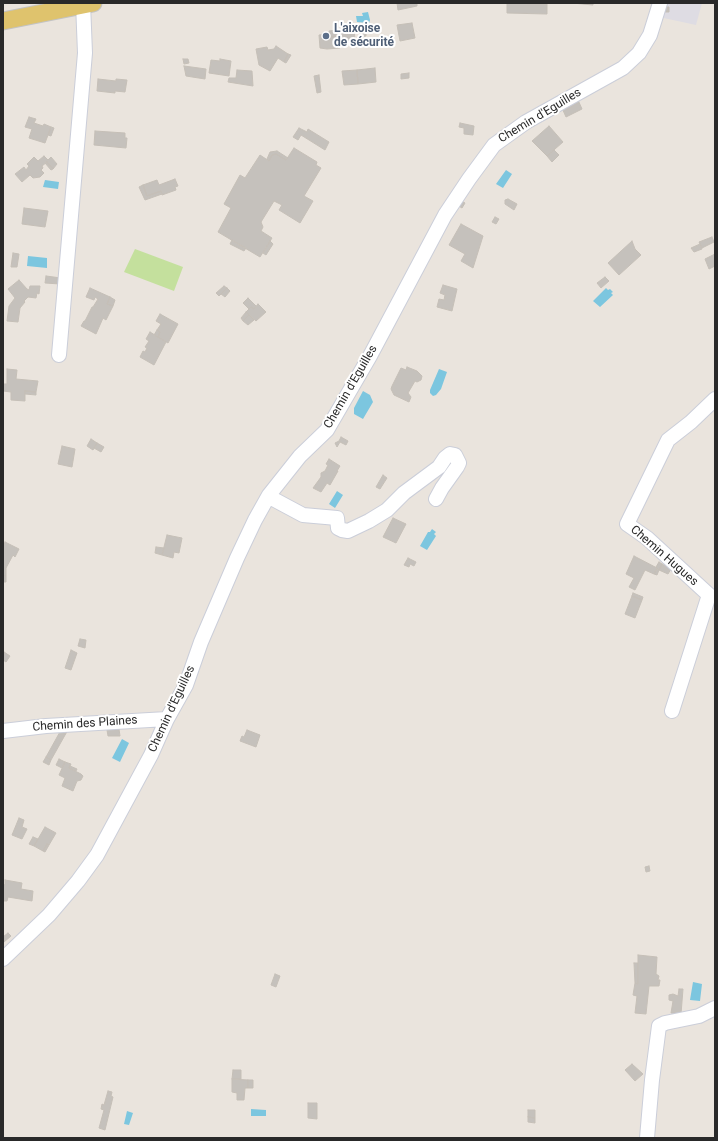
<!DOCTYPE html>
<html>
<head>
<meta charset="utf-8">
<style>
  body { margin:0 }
  #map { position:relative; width:718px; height:1141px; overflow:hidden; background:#eae4dd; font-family:Roboto,sans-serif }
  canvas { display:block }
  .frame { position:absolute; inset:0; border:4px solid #292929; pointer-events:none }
</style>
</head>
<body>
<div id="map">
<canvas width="718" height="1141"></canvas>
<div class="frame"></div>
</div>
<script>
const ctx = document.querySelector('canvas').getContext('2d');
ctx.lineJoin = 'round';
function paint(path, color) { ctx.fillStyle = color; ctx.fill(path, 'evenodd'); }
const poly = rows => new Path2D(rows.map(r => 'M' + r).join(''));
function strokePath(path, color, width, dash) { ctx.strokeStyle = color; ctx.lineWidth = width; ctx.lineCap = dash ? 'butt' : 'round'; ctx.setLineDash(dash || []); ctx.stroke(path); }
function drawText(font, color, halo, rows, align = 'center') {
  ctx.font = font + ' Roboto,sans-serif'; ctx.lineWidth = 4; ctx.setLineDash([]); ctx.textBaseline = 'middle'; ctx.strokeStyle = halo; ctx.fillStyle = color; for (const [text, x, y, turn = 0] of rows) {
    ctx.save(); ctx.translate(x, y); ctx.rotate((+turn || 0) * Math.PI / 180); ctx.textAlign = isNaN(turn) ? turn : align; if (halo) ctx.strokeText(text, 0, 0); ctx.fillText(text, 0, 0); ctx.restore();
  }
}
paint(poly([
  [663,3,702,3,696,25,659,17]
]), '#dedce3');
paint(poly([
  [135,249,183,267,174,291,124,272]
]), '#c4e09d');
paint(poly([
  [368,12,370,20,369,23,357,22,356,16,363,16,362,13],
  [506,170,512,174,503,188,496,184],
  [45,180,59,182,58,189,43,187],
  [28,256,47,258,47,268,27,266],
  [606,288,608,290,610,289,613,292,611,293,613,295,600,307,593,301],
  [439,369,447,372,441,389,436,395,433,396,430,393,430,390],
  [363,391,370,395,373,402,363,419,354,414,354,408],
  [337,491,343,495,335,508,329,504],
  [432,529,436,532,434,534,436,536,427,550,420,546,428,532,430,532],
  [122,739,129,743,120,762,112,758],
  [693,982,702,984,700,1001,690,1000],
  [251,1109,266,1110,266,1116,251,1116],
  [127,1111,133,1113,129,1125,124,1124]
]), '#7cc6df');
const building = poly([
  [397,3,417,3,417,6,398,10,397,3],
  [507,3,547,4,547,14,507,13,507,3],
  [572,3,593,3,593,5,572,3],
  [666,7,669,7,669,12,665,12,666,7],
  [412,23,415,38,400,41,397,25,412,23],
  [354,28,355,40,339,42,340,48,327,49,320,48,319,35,329,34,330,37,338,36,338,30,354,28],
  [338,30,338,36,330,37,329,31,338,30],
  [366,30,366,36,360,37,360,31,366,30],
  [276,46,288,54,284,62,278,58,270,71,259,65,256,49,267,47,268,50,274,49,276,46],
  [288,54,291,55,286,63,284,62,288,54],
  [183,59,188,59,189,63,184,64,183,59],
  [220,59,231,61,229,76,209,73,211,60,220,61,220,59],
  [184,66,206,69,205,79,186,76,184,66],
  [375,68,376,82,358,84,357,70,375,68],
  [237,70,252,71,253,86,228,82,229,78,236,78,237,70],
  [357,70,358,84,344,85,342,71,357,70],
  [409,73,409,78,401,79,401,74,409,73],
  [319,75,321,92,317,93,314,76,319,75],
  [98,79,116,81,116,79,127,80,125,92,115,91,115,93,97,91,98,79],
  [578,100,582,109,566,117,562,108,578,100],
  [29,117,36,119,34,123,43,126,44,124,51,127,45,143,29,138,32,129,25,127,29,117],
  [460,123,474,126,473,135,464,134,464,128,459,127,460,123],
  [549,126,563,142,547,156,532,141,549,126],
  [51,127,54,128,51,136,48,135,51,127],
  [299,128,307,132,308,129,329,142,325,150,301,135,298,140,293,137,299,128],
  [95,131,125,133,125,138,127,138,126,148,94,145,95,131],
  [294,148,317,162,316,165,321,168,304,196,313,201,300,223,279,210,282,205,274,201,261,222,263,227,261,231,272,238,260,257,218,232,231,208,224,204,240,175,245,178,260,155,269,161,272,155,276,154,286,160,294,148],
  [554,150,559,155,552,162,547,156,554,150],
  [277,151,288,158,286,160,276,154,272,155,269,161,267,159,270,152,277,151],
  [44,156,48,160,51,157,57,164,53,169,47,162,42,166,43,168,41,170,44,173,40,177,33,178,30,175,22,182,15,174,24,167,26,170,29,166,27,164,34,157,38,161,44,156],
  [47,162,53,169,51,170,45,163,47,162],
  [175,179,178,186,175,187,176,190,162,195,161,191,147,196,143,185,157,180,159,185,175,179],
  [143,185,147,196,161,191,162,194,145,200,139,187,143,185],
  [508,199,517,204,514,210,505,204,505,200,508,199],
  [460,200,465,203,462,208,457,205,460,200],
  [24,208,48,211,45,227,22,224,24,208],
  [495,217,499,219,496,224,492,222,495,217],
  [461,224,483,236,473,268,461,261,465,254,449,245,461,224],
  [712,237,714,242,702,248,699,242,712,237],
  [232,240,246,248,244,251,230,244,232,240],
  [270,241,273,244,266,255,263,253,270,241],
  [632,241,635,249,641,255,619,275,608,263,632,241],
  [700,244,702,249,694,252,691,248,700,244],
  [13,253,19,254,17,267,11,267,13,253],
  [715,254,715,266,709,269,705,259,715,254],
  [46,276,61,278,60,284,45,283,46,276],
  [605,277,609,281,601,288,597,283,605,277],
  [19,280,27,289,29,290,30,286,40,286,39,294,37,293,36,298,28,297,24,301,25,302,20,308,18,322,7,321,9,306,15,298,8,289,19,280],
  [443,285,457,289,452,311,437,307,439,299,444,300,445,295,440,293,443,285],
  [224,286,227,288,219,296,216,293,224,286],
  [90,288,110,297,107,304,113,306,106,320,103,318,96,334,81,326,84,321,85,321,92,307,93,307,98,299,95,297,94,300,86,297,90,288],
  [227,288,230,291,225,297,221,294,227,288],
  [110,297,115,300,113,306,107,304,110,297],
  [248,298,256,306,254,309,251,307,249,309,243,303,248,298],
  [258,304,266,312,256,321,246,312,251,307,254,309,258,304],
  [246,312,249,315,243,321,241,318,246,312],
  [160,314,178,324,168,343,158,337,160,332,157,330,161,324,156,321,160,314],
  [249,315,254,320,248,325,243,321,249,315],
  [157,330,160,332,158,337,154,335,157,330],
  [150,332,166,342,154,365,140,357,143,351,145,352,147,348,145,347,149,341,146,339,150,332],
  [407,367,417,371,422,376,421,380,417,382,415,381,408,393,411,397,409,402,394,395,391,389,392,386,401,368,406,370,407,367],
  [7,369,17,370,16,379,38,381,36,392,25,391,25,401,11,400,11,392,3,391,3,384,7,384,7,369],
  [25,391,36,392,36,395,25,394,25,391],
  [341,437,348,441,346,445,340,442,337,447,335,443,339,441,341,437],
  [91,439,97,443,93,450,87,446,91,439],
  [97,443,104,447,101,452,94,448,97,443],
  [62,446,75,449,72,467,58,464,62,446],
  [329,459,340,466,337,471,338,471,330,485,327,483,321,492,313,488,321,477,321,473,325,471,328,465,326,464,329,459],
  [383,475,387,478,380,489,376,487,383,475],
  [393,518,406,524,396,543,383,537,393,518],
  [167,535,182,538,179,553,174,552,173,558,162,555,167,535],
  [5,542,19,549,15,557,13,555,6,568,6,576,3,575,3,547,5,542],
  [156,547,164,548,162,555,155,553,156,547],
  [634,556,657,568,654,574,645,570,635,590,629,587,634,578,626,574,634,556],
  [408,558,416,562,414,566,410,564,409,567,404,565,408,558],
  [659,562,662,564,659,570,656,567,659,562],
  [662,564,671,569,668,574,659,570,662,564],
  [657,569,659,570,657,575,654,574,657,569],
  [3,575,6,576,6,582,3,582,3,575],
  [633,593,643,597,642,600,632,596,633,593],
  [632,596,642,600,635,618,625,614,632,596],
  [80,639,86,640,85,648,78,646,80,639],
  [71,650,77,653,71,670,65,668,71,650],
  [4,652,10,656,6,662,3,660,4,652],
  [69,728,51,760,46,757,61,730,69,728],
  [119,729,120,736,108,736,107,730,119,729],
  [247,730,260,735,256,747,240,741,242,736,244,737,247,730],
  [46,757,51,760,49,765,43,762,46,757],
  [59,759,65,762,62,768,56,765,59,759],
  [65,762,71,764,69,768,81,774,83,776,81,780,77,781,73,791,62,786,65,778,59,775,65,762],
  [70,766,77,769,76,771,69,768,70,766],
  [19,818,24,820,22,827,27,829,22,839,12,835,19,818],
  [45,827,56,833,49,845,47,844,43,851,34,846,45,827],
  [33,837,38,839,34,846,29,844,33,837],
  [47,844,49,845,45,852,43,851,47,844],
  [649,866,650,871,646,872,645,867,649,866],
  [5,880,22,883,21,889,33,891,32,901,8,897,7,901,3,901,3,884,5,885,5,880],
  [8,933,11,936,4,942,3,937,8,933],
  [638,955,657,957,656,974,659,976,658,980,660,980,659,986,649,986,646,1014,635,1013,637,996,633,995,635,983,638,984,638,955],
  [634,963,638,963,638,984,635,983,634,963],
  [275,974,280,976,276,987,271,985,275,974],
  [679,989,683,989,681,1014,671,1013,673,1001,669,1000,669,995,673,994,678,996,679,989],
  [632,1064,643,1074,635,1081,625,1070,632,1064],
  [233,1070,241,1070,241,1079,232,1079,233,1070],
  [232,1079,248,1080,248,1088,245,1088,244,1100,237,1100,237,1093,232,1092,232,1079],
  [248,1080,253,1080,253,1088,248,1088,248,1080],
  [108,1091,112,1092,111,1096,113,1097,105,1130,99,1128,104,1110,101,1109,102,1104,104,1105,108,1091],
  [308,1103,317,1103,317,1119,308,1118,308,1103],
  [528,1110,535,1110,535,1118,528,1117,528,1110],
  [528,1117,535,1118,535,1123,528,1122,528,1117]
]);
paint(building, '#c5c1bc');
strokePath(building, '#c5bfb7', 1);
const minor = poly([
  [59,355,85,53,83,3],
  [269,495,275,500,303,515,337,518,338,528,342,530,348,531,369,521,387,510,404,493,439,467,445,458,450,454,455,455,459,463,457,467,442,488,436,499],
  [672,711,709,595,647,538,627,524,668,440,691,422,715,399],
  [3,731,46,726,167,719],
  [3,959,49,915,78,881,97,855,151,755,167,719,186,685,201,642,237,558,255,520,269,495,300,456,327,430,370,356,445,215,469,179,494,145,526,122,623,68,639,53,650,35,660,3],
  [647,1138,652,1080,659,1026,665,1023,699,1016,715,1008]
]);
const major = poly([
  [3,21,93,3]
]);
strokePath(minor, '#cbced9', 16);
strokePath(major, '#c3c3c3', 19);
strokePath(minor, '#fff', 14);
strokePath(major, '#dfc36d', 17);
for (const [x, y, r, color] of [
  [326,36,4,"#5c6f8a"]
]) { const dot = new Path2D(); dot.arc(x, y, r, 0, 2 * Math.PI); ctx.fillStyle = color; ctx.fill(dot); strokePath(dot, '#fff', 1.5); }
drawText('bold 12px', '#4e5e75', '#fff', [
  ["L'aixoise",334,29],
  ["de sécurité",334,43]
], 'left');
drawText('12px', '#292929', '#fff', [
  ["Chemin d'Eguilles",540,116,-31],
  ["Chemin d'Eguilles",351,387,-60],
  ["Chemin Hugues",664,556,41],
  ["Chemin d'Eguilles",172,709,-65],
  ["Chemin des Plaines",85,724,-4]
]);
</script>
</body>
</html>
